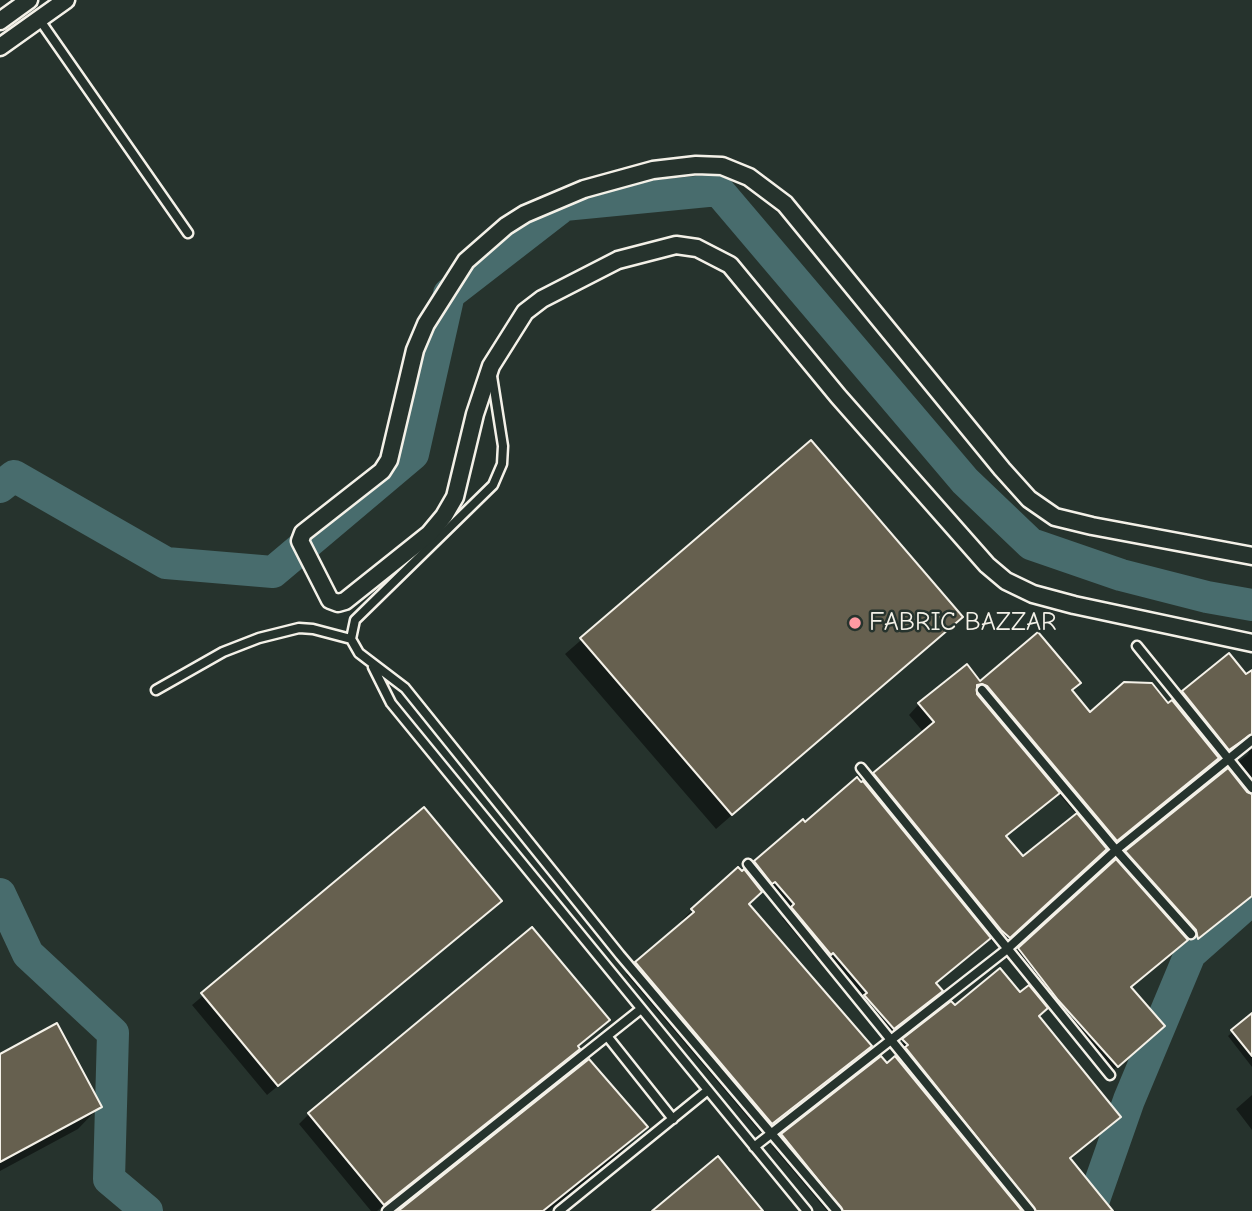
<!DOCTYPE html>
<html>
<head>
<meta charset="utf-8">
<style>
  body { margin:0 }
  canvas { display:block; background:#26332d }
</style>
</head>
<body>
<canvas width="1252" height="1211"></canvas>
<script>
const ctx = document.querySelector('canvas').getContext('2d');
ctx.lineJoin = 'round';
function paint(path, color) { ctx.fillStyle = color; ctx.fill(path, 'evenodd'); }
const poly = rows => new Path2D(rows.map(r => 'M' + r).join(''));
function strokePath(path, color, width, dash) { ctx.strokeStyle = color; ctx.lineWidth = width; ctx.lineCap = dash ? 'butt' : 'round'; ctx.setLineDash(dash || []); ctx.stroke(path); }
function drawText(font, color, halo, rows, align = 'center') {
  ctx.font = font + ' "Comic Neue",sans-serif'; ctx.lineWidth = 5; ctx.setLineDash([]); ctx.textBaseline = 'middle'; ctx.strokeStyle = halo; ctx.fillStyle = color; for (const [text, x, y, turn = 0] of rows) {
    ctx.save(); ctx.translate(x, y); ctx.rotate((+turn || 0) * Math.PI / 180); ctx.textAlign = isNaN(turn) ? turn : align; if (halo) ctx.strokeText(text, 0, 0); ctx.fillText(text, 0, 0); ctx.restore();
  }
}
paint(poly([
  [810,442,960,617,716,829,565,654],
  [1252,672,1252,897,1188,947,1186,939,1130,988,1153,1036,1106,1076,1047,1007,1037,1017,1108,1127,1068,1159,1111,1211,827,1211,772,1146,881,1058,887,1065,896,1059,898,1057,893,1051,951,1003,955,1007,1020,995,1030,986,1009,959,1127,852,1248,754,1249,751,1245,744,1239,743,1218,757,1094,859,998,947,989,938,935,984,940,991,930,1001,883,1038,855,1006,858,1004,821,962,820,963,782,918,785,915,763,891,747,905,870,1046,761,1133,626,974,684,923,682,920,692,910,738,870,745,873,805,825,864,785,924,733,909,715,919,704,980,683,1070,691,1090,714,1168,705,1183,693,1246,677],
  [1058,793,1077,815,1022,859,1005,837],
  [424,810,490,911,267,1095,192,1005],
  [1252,1015,1252,1067,1228,1036],
  [597,1030,577,1047,578,1049,568,1059,377,1211,371,1211,299,1124,309,1114],
  [0,1056,100,1106,78,1129,0,1171],
  [1252,1095,1252,1130,1236,1109],
  [646,1126,617,1156,548,1211,400,1211]
]), '#0007');
strokePath(poly([
  [0,487,14,476,166,563,273,572,413,454,449,294,564,205,718,190,965,481,1031,544,1121,575,1207,597,1252,605],
  [0,894,28,954,113,1033,109,1179,147,1211],
  [1090,1211,1129,1100,1190,954,1252,899]
]), '#486c6d', 32);
const building = poly([
  [811,440,963,617,732,815,580,638,811,440],
  [1038,632,1081,683,1072,690,1090,712,1124,682,1152,683,1168,703,1172,700,1219,758,1117,841,987,686,982,684,977,685,977,694,1060,793,1006,836,1023,856,1077,813,1107,849,1010,938,1001,930,873,773,934,722,918,703,967,664,980,681,1038,632],
  [1229,653,1246,674,1252,670,1252,734,1229,750,1182,691,1229,653],
  [1228,768,1247,792,1252,794,1252,896,1198,939,1196,930,1125,851,1228,768],
  [857,777,861,782,863,781,991,938,936,983,943,991,894,1029,864,995,867,993,833,953,831,955,791,907,794,904,775,882,772,884,754,861,803,819,805,822,857,777],
  [424,807,502,901,278,1086,201,993,424,807],
  [1116,859,1188,940,1131,987,1165,1026,1118,1067,1058,1000,1018,948,1116,859],
  [738,867,742,871,744,869,762,892,749,904,872,1046,772,1124,635,962,694,912,691,909,738,867],
  [532,927,610,1020,578,1046,580,1049,384,1205,308,1113,532,927],
  [1000,968,1020,992,1029,985,1048,1008,1039,1016,1121,1117,1070,1158,1113,1211,1036,1211,905,1047,908,1045,902,1039,951,1001,955,1005,1000,968],
  [1252,1013,1252,1056,1231,1030,1252,1013],
  [57,1023,102,1107,0,1162,0,1054,57,1023],
  [881,1056,887,1063,895,1056,1022,1211,843,1211,781,1134,881,1056],
  [589,1059,648,1127,543,1211,398,1211,589,1059],
  [718,1156,763,1211,652,1211,718,1156]
]);
paint(building, '#66604f');
strokePath(building, '#f4f1e8', 2);
const service = poly([
  [39,19,188,233],
  [492,376,503,446,502,464,493,485,355,620,351,639,359,653,405,688,620,955,837,1211],
  [1137,646,1252,788],
  [373,667,391,703,807,1211],
  [156,690,223,652,259,638,299,628,313,629,351,639],
  [982,690,1116,850,1191,934],
  [861,768,1110,1075],
  [748,864,1030,1211],
  [607,1036,673,1119],
  [754,1147,1006,950,1116,850,1252,740],
  [387,1211,641,1009],
  [559,1211,708,1090]
]);
const minor = poly([
  [0,21,29,0],
  [0,47,66,0],
  [1252,556,1092,526,1055,517,1029,499,1002,469,785,204,749,177,722,166,696,165,653,170,584,189,525,214,506,226,466,261,426,324,415,350,389,460,382,471,303,533,300,541,330,600,338,603,345,601,429,534,444,516,455,497,475,414,491,366,525,312,542,299,618,260,676,245,697,248,730,265,838,396,987,565,1006,581,1033,594,1074,605,1252,643]
]);
strokePath(service, '#f4f1e8', 13);
strokePath(minor, '#f4f1e8', 21);
strokePath(service, '#26332d', 8);
strokePath(minor, '#26332d', 16);
for (const [x, y, r, color] of [
  [855,623,7,"#ff9aa2"]
]) { const dot = new Path2D(); dot.arc(x, y, r, 0, 2 * Math.PI); ctx.fillStyle = color; ctx.fill(dot); strokePath(dot, '#26332d', 2.5); }
drawText('26px', '#f4f1e8', '#26332d', [
  ["FABRIC BAZZAR",869,623]
], 'left');
</script>
</body>
</html>
